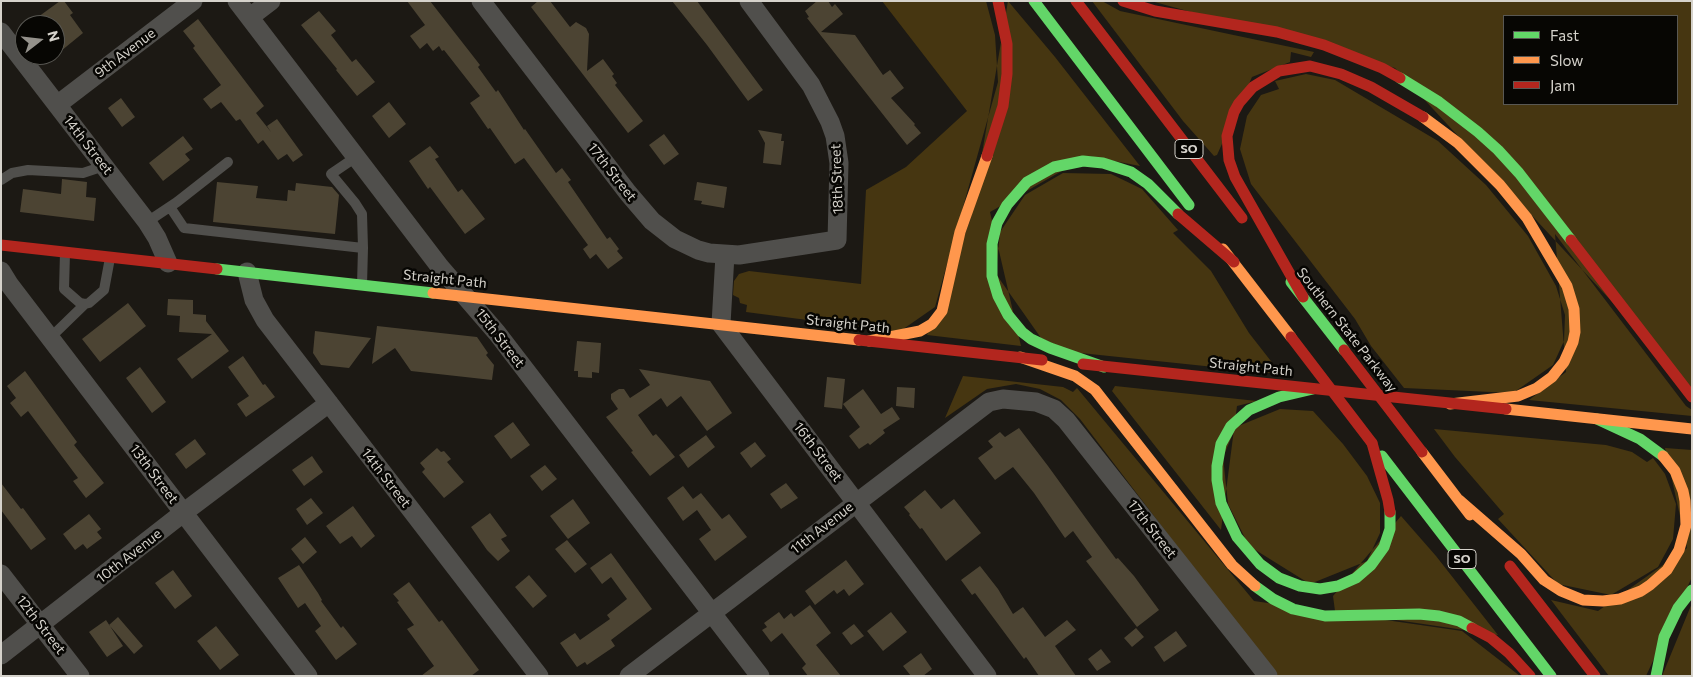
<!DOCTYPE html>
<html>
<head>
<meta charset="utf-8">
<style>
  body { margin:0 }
  #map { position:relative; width:1693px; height:677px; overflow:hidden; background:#1c1914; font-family:Commissioner,sans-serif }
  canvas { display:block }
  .frame { position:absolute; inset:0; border:2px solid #d5d2cb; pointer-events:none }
  .legend { position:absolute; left:1503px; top:15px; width:175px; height:90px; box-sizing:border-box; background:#070603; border:1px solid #595853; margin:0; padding:6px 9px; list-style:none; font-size:15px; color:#d5d2cb }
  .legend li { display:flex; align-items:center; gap:10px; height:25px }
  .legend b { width:25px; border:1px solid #595853 }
  .north { position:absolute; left:15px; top:15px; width:50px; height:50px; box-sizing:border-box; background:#070603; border:1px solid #595853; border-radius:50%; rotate:74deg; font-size:14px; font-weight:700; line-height:20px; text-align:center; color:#d5d2cb }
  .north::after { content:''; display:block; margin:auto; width:18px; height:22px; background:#94918b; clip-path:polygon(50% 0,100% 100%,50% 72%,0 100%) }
</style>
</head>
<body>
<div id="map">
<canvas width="1693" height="677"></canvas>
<div class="frame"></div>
<ul class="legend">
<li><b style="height:6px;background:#63d668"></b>Fast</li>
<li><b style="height:6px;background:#ff974d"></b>Slow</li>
<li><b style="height:6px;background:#b3261e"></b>Jam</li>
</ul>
<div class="north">N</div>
</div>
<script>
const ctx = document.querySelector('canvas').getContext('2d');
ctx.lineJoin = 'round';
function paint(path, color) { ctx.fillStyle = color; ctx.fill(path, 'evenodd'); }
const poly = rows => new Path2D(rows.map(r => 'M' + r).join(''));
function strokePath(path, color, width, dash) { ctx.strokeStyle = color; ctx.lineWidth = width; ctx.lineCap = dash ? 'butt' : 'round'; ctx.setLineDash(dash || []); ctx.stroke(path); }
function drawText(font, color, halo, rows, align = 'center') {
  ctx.font = font + ' Commissioner,sans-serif'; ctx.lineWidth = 5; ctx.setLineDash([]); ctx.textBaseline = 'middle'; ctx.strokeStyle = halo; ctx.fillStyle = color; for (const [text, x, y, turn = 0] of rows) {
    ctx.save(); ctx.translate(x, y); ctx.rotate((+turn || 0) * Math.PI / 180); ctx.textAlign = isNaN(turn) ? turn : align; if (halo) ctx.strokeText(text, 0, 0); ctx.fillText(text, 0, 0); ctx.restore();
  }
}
paint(poly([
  [882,1,986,1,995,35,998,82,935,307,899,332,746,312,747,305,740,303,739,298,733,295,734,281,739,274,749,271,861,284,866,190,906,167,967,111],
  [1008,1,1055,57,1140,166,1088,156,990,212,1021,346,927,335,971,218],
  [1092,1,1102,1,1120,11,1314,52,1311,57,1291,52,1290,62,1252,77,1217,155,1214,156,1183,121],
  [1151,1,1692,1,1692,388,1395,68],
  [1504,16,1677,16,1677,104,1504,104],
  [1306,74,1335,80,1438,141,1486,185,1528,236,1556,286,1565,315,1564,341,1553,365,1513,393,1404,388,1371,346,1355,319,1251,184,1240,149,1247,116,1261,95,1279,89,1275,81],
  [1063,173,1111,174,1142,189,1178,230,1173,233,1211,271,1249,333,1281,374,1071,352,1041,338,996,274,1000,232,1025,195],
  [1555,234,1686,406,1692,410,1692,416,1529,400,1566,372],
  [963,376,1063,387,1073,392,1077,388,1254,601,1462,631,1520,676,1276,676,1080,419,1061,400,1040,389,1016,384,987,389,945,418],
  [1115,386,1257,401,1237,406,1221,530,1112,391],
  [1280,409,1313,411,1343,444,1367,476,1380,503,1380,533,1367,561,1310,584,1249,546,1228,504,1223,457,1236,427],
  [1434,429,1606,445,1632,452,1647,462,1653,458,1665,474,1676,504,1673,539,1658,567,1611,595,1558,584,1498,519,1504,514,1455,457],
  [1665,448,1692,450,1692,577,1646,676,1609,676,1551,600,1598,611,1687,548],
  [1401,516,1436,556,1498,635,1335,611,1333,596],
  [1692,603,1692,676,1662,676]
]), '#463611');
paint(poly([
  [60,1,64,1,73,13,70,15,83,33,61,51,55,42,55,25,27,25],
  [407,1,430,1,480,65,478,67,496,92,498,90,524,130,525,129,556,173,562,168,571,180,568,182,607,239,610,237,619,249,617,251,623,258,608,269,596,254,590,259,583,249,588,245,524,158,515,164,490,128,488,129,470,103,480,96,444,50,442,51,439,46,433,51,427,43,420,49,410,36,425,25],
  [538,1,550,1,570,27,576,22,586,28,589,34,587,71,603,59,614,74,612,76,617,83,615,85,643,121,628,133,531,7],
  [672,1,697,1,763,90,748,101,707,45],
  [817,1,828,1,832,7,835,4,843,14,821,32,855,35,883,75,890,70,904,88,891,98,915,124,914,125,921,133,907,145,807,18,809,17,805,11],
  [319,11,336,31,331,35,352,62,356,59,375,82,357,96,336,70,337,69,301,25],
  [198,19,264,106,256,113,271,132,267,126,277,119,303,155,293,162,287,154,278,160,263,140,258,144,240,119,236,121,221,102,211,109,203,99,221,85,193,48,195,46,183,31],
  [121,98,135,117,122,127,108,108],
  [389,102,406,124,389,138,372,116],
  [758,130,782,134,781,141,784,141,781,165,763,163,765,143],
  [664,134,679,154,664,165,649,145],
  [183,136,193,149,185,154,190,160,163,181,149,163],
  [430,146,439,157,435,159,458,192,462,189,485,219,465,234,430,187,428,189,409,161],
  [62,179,87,182,86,197,96,198,94,221,20,212,23,189,61,194],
  [217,182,258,186,256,198,287,201,288,190,295,191,296,183,332,187,339,195,335,234,213,222],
  [697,182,727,187,724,208,701,204,702,201,694,200],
  [168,299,193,300,193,314,206,315,206,321,229,351,192,379,177,359,212,334,179,332,180,316,167,315],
  [128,303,146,326,100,362,82,339],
  [377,326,477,337,488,353,486,355,494,365,492,380,411,371,395,348,372,364],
  [315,331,371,338,349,368,321,365,313,353],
  [577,341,601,343,599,373,592,372,592,378,578,377,578,371,574,371],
  [243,356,263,385,265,384,275,397,246,417,237,404,249,396,228,367],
  [140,367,166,402,152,413,126,378],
  [639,369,710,381,732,413,707,431,681,396,667,407,661,398,638,415,653,436,656,434,663,442,675,457,650,476,631,452,633,451,606,417,618,409,611,399,611,394,619,389,624,389,630,398,650,385],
  [25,371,77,442,74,445,104,483,86,498,73,481,78,478,34,419,28,411,21,417,10,403,16,398,7,386],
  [827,377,845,379,842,409,824,407],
  [897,387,915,388,914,408,896,406],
  [863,389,881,414,892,407,900,419,883,430,885,433,870,445,868,443,859,449,849,436,860,427,843,404],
  [513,422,530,445,511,459,494,436],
  [1019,428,1048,466,1090,524,1116,559,1118,558,1134,576,1159,610,1137,627,1086,561,1092,557,1073,531,1065,538,1034,493,1013,467,995,480,978,458,993,447,988,441,1000,432,1005,437],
  [706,435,715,447,688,468,679,455],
  [195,439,206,454,186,469,175,454],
  [755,442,766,456,751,468,740,453],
  [437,448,441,452,444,451,451,459,447,462,464,482,444,498,422,472,425,469,420,463],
  [312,456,323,472,304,486,292,470],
  [545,465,557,479,542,491,530,476],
  [1,483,21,509,23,508,46,539,31,550,1,510],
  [786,483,798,498,781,509,770,494],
  [683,486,693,499,701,493,722,519,729,514,747,537,715,561,699,539,711,530,697,510,683,521,667,498],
  [925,490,941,509,954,499,981,533,946,561,922,528,920,529,909,515,910,514,904,507],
  [311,498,323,513,307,525,296,509],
  [573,499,590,523,568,539,550,516],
  [353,506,375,536,361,548,352,536,340,544,326,526],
  [490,513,507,536,501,539,510,551,498,561,487,550,471,527],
  [89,514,101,529,97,532,102,538,87,549,83,544,75,550,63,534],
  [305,537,317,552,303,564,291,549],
  [567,540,587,564,575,573,555,549],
  [611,553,652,609,611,640,615,646,587,665,585,662,577,667,560,643,575,633,580,640,610,619,607,615,627,599,611,577,602,584,590,568],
  [846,560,864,584,849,596,844,589,837,594,834,590,815,605,805,591],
  [299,565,318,593,322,600,321,601,341,628,343,626,357,644,336,660,315,631,321,626,305,603,298,608,278,578],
  [980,566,998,589,1013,614,1023,607,1045,637,1067,620,1076,630,1055,646,1076,676,1039,676,1026,657,1024,659,975,593,972,595,961,580],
  [173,570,192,596,175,609,155,583],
  [529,575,547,596,533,608,515,587],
  [409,582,439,622,442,620,479,670,471,676,421,676,434,666,407,629,414,625,397,602,399,601,393,594],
  [810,605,831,633,816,645,841,676,808,676,802,668,806,664,782,633,771,642,762,630,767,627,764,623,779,612,784,619,791,613,794,617],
  [891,612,907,632,883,651,867,631],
  [118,617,143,646,134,654,109,625],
  [106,620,123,646,107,657,89,632],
  [854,624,864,636,851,645,842,633],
  [216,626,239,655,220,670,197,641],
  [1136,628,1144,637,1132,647,1124,638],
  [1176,631,1187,646,1164,662,1154,647],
  [1101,649,1111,662,1097,671,1088,659],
  [921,653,932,669,923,676,911,676,903,666]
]), '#4c4433');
strokePath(poly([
  [1,180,12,173,28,170,83,173,104,166],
  [170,207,184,228,363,248,362,214,355,203,331,174,356,157],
  [147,222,177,202,228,162],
  [65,253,64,289,80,303,85,304],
  [362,285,363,248],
  [50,338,85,304,89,303,104,290,110,258]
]), '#504f4c', 10);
strokePath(poly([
  [237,1,440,267,497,333,760,676],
  [481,1,628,193,652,221,675,239,698,250,709,253,739,255,837,240,839,163,835,136,830,122,811,85,749,1],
  [250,17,271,1],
  [1,32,147,222,157,238,168,263],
  [57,105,193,1],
  [725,255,721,324,987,676],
  [1,271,9,284,308,676],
  [247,272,254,300,265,320,539,676],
  [1,574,80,676],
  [1,655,183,513,329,403],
  [629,676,989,402,1003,399,1036,402,1054,409,1066,420,1268,676]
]), '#504f4c', 19);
strokePath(poly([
  [1034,1,1189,205],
  [1400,78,1439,102,1478,132,1498,150,1519,173,1571,240],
  [217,269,433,293],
  [1291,282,1344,350],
  [1104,367,1050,348,1031,339,1022,332,1008,315,998,296,992,276,992,244,997,223,1007,205,1027,182,1054,167,1083,161,1103,163,1131,172,1148,184,1178,214],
  [1313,389,1279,397,1249,410,1231,426,1221,444,1217,466,1217,480,1221,503,1237,537,1260,564,1279,578,1300,586,1320,589,1338,586,1356,578,1371,565,1384,547,1390,529,1390,512],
  [1597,419,1640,439,1663,456],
  [1382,456,1551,676],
  [1255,586,1273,599,1293,609,1325,616,1419,614,1439,616,1459,621,1472,628],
  [1656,676,1664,637,1678,608,1692,590]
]), '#63d668', 11);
strokePath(poly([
  [1423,117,1458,143,1500,185,1527,218,1567,286,1574,309,1575,332,1573,342,1564,362,1552,377,1537,388,1518,396,1450,404],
  [1223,249,1291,337],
  [433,293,859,340],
  [869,341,920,331,932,324,942,311,960,232,987,156],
  [1020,357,1075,376,1095,390,1232,565,1255,586],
  [1506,409,1692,429],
  [1422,452,1470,515],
  [1459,500,1521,554,1544,580,1561,591,1583,600,1603,601,1620,599,1641,591,1650,585,1667,570,1679,550,1686,525,1685,501,1683,491,1675,471,1663,456]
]), '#ff974d', 11);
strokePath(poly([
  [1076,1,1242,218],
  [1123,1,1155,11,1277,32,1324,45,1382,68,1400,78],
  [987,156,1003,106,1007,74,1007,44,998,1],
  [1178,214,1234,262],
  [1571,240,1692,397],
  [1,245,217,269],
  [1303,297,1235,177,1229,160,1227,136,1234,112,1239,103,1253,87,1279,71,1310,66,1341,74,1371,87,1423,117],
  [859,340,1042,360],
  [1083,364,1506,409],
  [1372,443,1388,500,1390,512],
  [1510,566,1595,676],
  [1472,628,1491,638,1509,653,1530,676]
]), '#b3261e', 11);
strokePath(poly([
  [1291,337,1372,443],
  [1344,350,1422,452]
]), '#b3261e', 11);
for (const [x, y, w] of [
  [1189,149,28],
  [1462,559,28]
]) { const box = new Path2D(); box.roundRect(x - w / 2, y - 9.5, w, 19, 4); ctx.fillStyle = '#070603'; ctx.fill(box); strokePath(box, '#d5d2cb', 1); }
drawText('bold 12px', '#d5d2cb', null, [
  ["SO",1189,149],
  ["SO",1462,559]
]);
drawText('14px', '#d5d2cb', '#070603', [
  ["9th Avenue",125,53,-37],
  ["14th Street",88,145,52],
  ["17th Street",612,172,52],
  ["18th Street",837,179,-92],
  ["Straight Path",445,279,6],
  ["Straight Path",848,324,6],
  ["Southern State Parkway",1347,330,52],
  ["15th Street",500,338,52],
  ["Straight Path",1251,367,6],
  ["16th Street",818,452,53],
  ["13th Street",154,474,53],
  ["14th Street",386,478,52],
  ["11th Avenue",822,528,-38],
  ["17th Street",1152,529,52],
  ["10th Avenue",129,556,-38],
  ["12th Street",41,625,52]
]);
</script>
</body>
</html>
